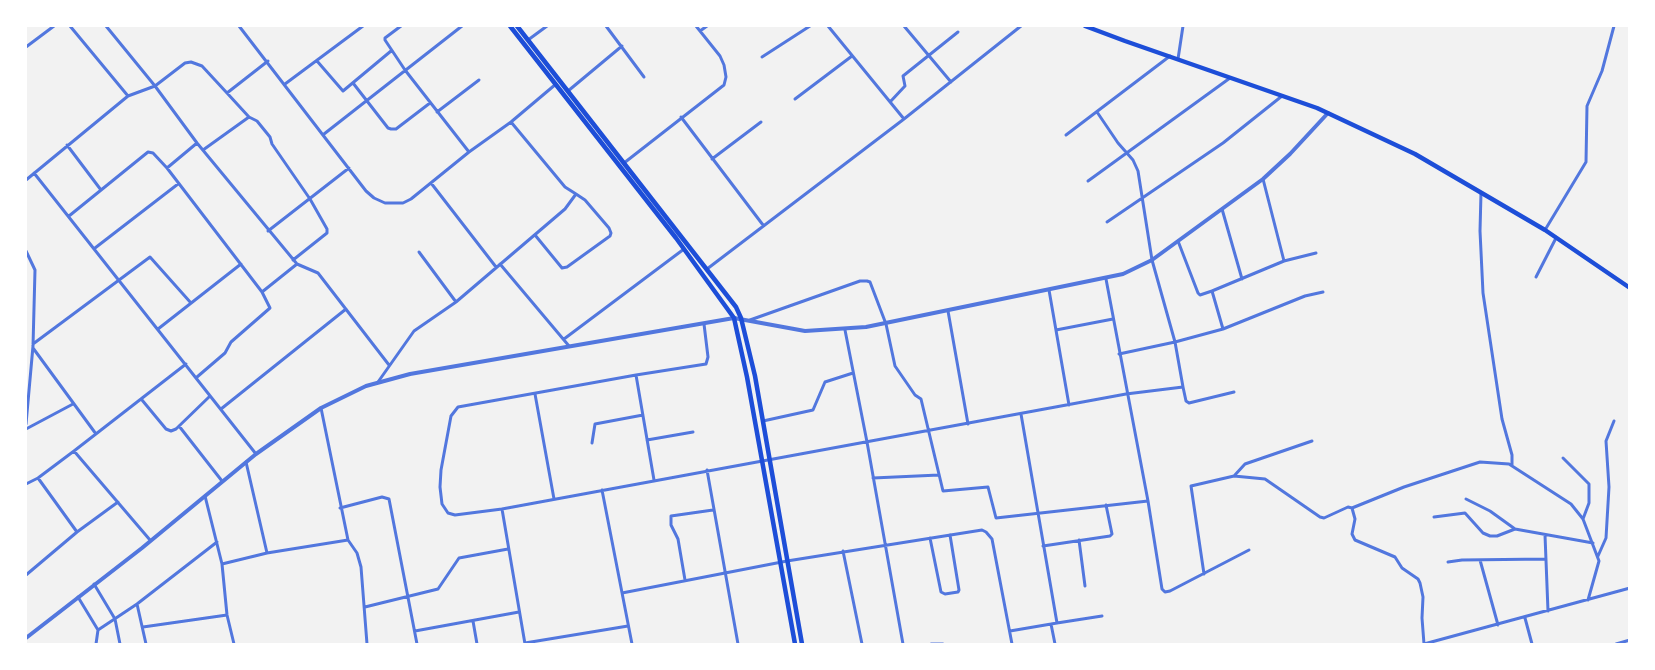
<!DOCTYPE html>
<html>
<head>
<meta charset="utf-8">
<style>
  body { margin:0 }
  #map { position:relative; width:1655px; height:670px; overflow:hidden; background:#f2f2f2; font-family:"Space Grotesk",sans-serif }
  canvas { display:block }
  .frame { position:absolute; inset:0; border:27px solid #fff; pointer-events:none }
</style>
</head>
<body>
<div id="map">
<canvas width="1655" height="670"></canvas>
<div class="frame"></div>
</div>
<script>
const ctx = document.querySelector('canvas').getContext('2d');
ctx.lineJoin = 'round';
const poly = rows => new Path2D(rows.map(r => 'M' + r).join(''));
function strokePath(path, color, width, dash) { ctx.strokeStyle = color; ctx.lineWidth = width; ctx.lineCap = dash ? 'butt' : 'round'; ctx.setLineDash(dash || []); ctx.stroke(path); }
strokePath(poly([
  [70,26,128,96],
  [106,26,155,86,197,143,297,264,262,292],
  [239,26,366,191,374,198,385,203,403,203,411,199,469,152,511,122,556,84],
  [401,26,385,38,385,40,405,70,469,152],
  [606,26,644,77],
  [828,26,904,119],
  [904,26,951,82],
  [700,31,707,26],
  [528,40,547,26],
  [26,47,54,26],
  [762,57,810,26],
  [1178,59,1183,26],
  [317,61,343,91,391,51],
  [353,83,388,128,391,129,396,129,430,103],
  [285,84,363,26],
  [568,91,622,46],
  [795,99,852,56],
  [890,102,905,86,903,76,958,32],
  [437,112,479,80],
  [249,117,257,121,270,137,272,144,310,199,327,229,327,233,293,260],
  [681,117,763,225],
  [324,134,462,26],
  [1066,135,1170,56],
  [67,145,101,190],
  [203,150,249,117,227,93],
  [712,159,761,122],
  [624,163,724,85,726,77,724,65,720,56,696,26],
  [34,173,256,454],
  [26,180,128,96,155,86,185,63,191,62,202,66,227,93,268,61],
  [1088,181,1230,78],
  [431,183,496,267],
  [1481,193,1480,231,1483,293,1502,419,1512,455,1512,465],
  [1222,209,1242,279],
  [69,216,148,152,153,153,167,168],
  [1107,222,1223,143,1282,96],
  [1545,230,1586,162,1587,106,1602,71,1614,26],
  [268,231,349,168],
  [535,235,562,268,567,267,610,236,611,233,609,228,585,200,576,194],
  [1178,241,1198,293,1200,295,1212,291],
  [95,248,178,184],
  [26,251,35,270,33,346,26,424],
  [419,252,456,302],
  [1284,261,1316,253],
  [297,264,318,273,389,365],
  [500,264,569,346],
  [707,269,904,119,1021,26],
  [1536,277,1556,238],
  [1106,279,1148,501,1162,589,1165,592,1170,591,1249,550],
  [1049,290,1069,405],
  [948,311,968,424],
  [750,320,860,281,867,281,870,282,886,324,895,366,915,395,921,399,943,491,988,487,996,518,1148,501],
  [158,329,241,264],
  [1223,329,1212,291,1284,261,1263,179],
  [845,330,867,442,903,644],
  [1056,330,1113,319],
  [564,339,684,249],
  [33,344,150,257,191,303],
  [33,348,96,434],
  [1119,354,1175,342,1223,329,1305,296,1323,292],
  [636,375,706,364,708,357,704,324],
  [197,377,225,353,231,342,270,308,262,292,167,168,197,143],
  [378,382,414,331,456,302,565,209,576,194,565,187,511,122],
  [1183,387,1186,401,1189,403,1234,392],
  [535,394,554,499],
  [142,400,166,429,171,431,176,429,210,396],
  [221,409,346,309],
  [763,421,813,410,825,382,853,373],
  [179,426,222,481],
  [26,429,73,404],
  [647,440,693,432],
  [592,443,595,424,643,415],
  [74,451,150,540],
  [1563,458,1589,484,1589,503,1583,519],
  [246,462,267,553],
  [707,470,738,644],
  [1234,476,1245,464,1312,441],
  [38,478,77,532],
  [873,478,939,475],
  [26,484,38,478,74,451,186,364],
  [602,490,632,644],
  [205,496,222,564,227,615,234,644],
  [1466,499,1490,511,1515,529,1593,543],
  [340,508,382,497,389,499,417,644],
  [1352,508,1404,487,1480,462,1509,464,1571,504,1583,519,1599,561,1588,600],
  [502,509,455,515,448,513,442,504,440,487,441,470,451,416,458,407,636,375,654,480],
  [1434,517,1465,513,1483,533,1490,536,1497,536,1515,529],
  [1545,535,1548,611],
  [930,538,941,592,945,594,958,592,959,590,950,535],
  [348,540,357,553,361,567,367,644],
  [1079,540,1085,586],
  [1043,546,1110,536,1112,534,1106,505],
  [843,551,862,644],
  [1598,556,1606,538,1609,487,1606,441,1614,421],
  [1480,560,1498,625],
  [1448,562,1462,560,1546,559],
  [222,564,267,553,348,540,321,408],
  [1204,574,1191,486,1234,476,1265,479,1320,517,1324,518,1348,507,1352,508,1355,519,1352,534,1355,540,1395,557,1402,568,1418,579,1420,583,1423,597,1422,618,1424,644],
  [26,575,77,532,118,502],
  [685,580,678,539,671,525,671,516,713,510],
  [94,584,115,619,120,644],
  [622,593,787,561,982,530,986,532,992,539,1012,644],
  [78,597,98,630],
  [137,604,146,644],
  [365,607,438,589,459,558,508,549],
  [1525,618,1532,644],
  [473,621,477,644],
  [1057,623,1102,616],
  [1051,624,1055,644],
  [143,627,227,615],
  [415,631,519,612],
  [1010,631,1057,623,1021,414],
  [525,643,628,626],
  [96,644,98,630,137,604,217,542],
  [525,644,502,509,1126,394,1183,387,1175,342,1152,260,1138,171,1133,160,1118,143,1097,112],
  [931,644,943,644],
  [1424,644,1630,588],
  [1616,644,1630,640]
]), '#5277de', 3);
strokePath(poly([
  [26,638,142,548,256,454,321,408,366,386,410,374,734,318,805,331,866,327,1123,274,1152,260,1263,179,1290,154,1328,113]
]), '#5277de', 4);
strokePath(poly([
  [510,26,676,238,734,318,747,377,795,644],
  [517,26,736,307,741,318,755,376,802,644],
  [1085,26,1125,41,1317,108,1415,154,1545,230,1630,288]
]), '#1d4ed8', 4.5);
</script>
</body>
</html>
